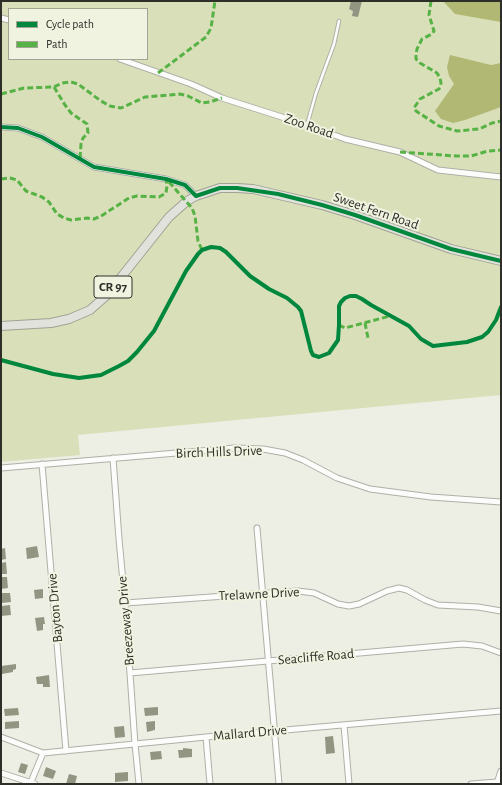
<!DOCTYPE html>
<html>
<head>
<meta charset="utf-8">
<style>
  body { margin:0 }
  #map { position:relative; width:502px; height:785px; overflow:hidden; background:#edefe4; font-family:"Alegreya Sans",sans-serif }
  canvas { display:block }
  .frame { position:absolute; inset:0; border:2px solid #2e2f28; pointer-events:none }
  .legend { position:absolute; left:8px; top:8px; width:140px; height:52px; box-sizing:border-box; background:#f0f3e0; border:1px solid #a2a596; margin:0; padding:5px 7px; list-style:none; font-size:12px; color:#2e2f28 }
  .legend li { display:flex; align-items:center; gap:8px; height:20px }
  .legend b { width:20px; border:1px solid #a2a596 }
</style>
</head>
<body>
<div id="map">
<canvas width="502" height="785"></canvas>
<div class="frame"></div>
<ul class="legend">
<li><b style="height:5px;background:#00873e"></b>Cycle path</li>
<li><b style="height:5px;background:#56b245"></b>Path</li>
</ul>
</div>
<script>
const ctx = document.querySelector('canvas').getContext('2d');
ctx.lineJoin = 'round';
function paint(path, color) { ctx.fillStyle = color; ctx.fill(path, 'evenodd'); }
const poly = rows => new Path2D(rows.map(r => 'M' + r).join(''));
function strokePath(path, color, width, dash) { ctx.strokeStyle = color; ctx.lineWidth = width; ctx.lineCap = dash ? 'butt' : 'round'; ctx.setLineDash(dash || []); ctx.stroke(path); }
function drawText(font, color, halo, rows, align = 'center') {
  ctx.font = font + ' "Alegreya Sans",sans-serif'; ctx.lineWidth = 4; ctx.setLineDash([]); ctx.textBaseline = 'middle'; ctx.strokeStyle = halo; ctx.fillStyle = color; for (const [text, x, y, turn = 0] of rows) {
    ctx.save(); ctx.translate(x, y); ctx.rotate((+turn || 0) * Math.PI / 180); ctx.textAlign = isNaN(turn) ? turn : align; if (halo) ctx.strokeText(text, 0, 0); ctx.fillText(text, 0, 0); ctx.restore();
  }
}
paint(poly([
  [1,1,501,1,501,395,78,435,80,455,1,462],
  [9,9,147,9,147,59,9,59]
]), '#d9e0b9');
paint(poly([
  [443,1,501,1,501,22,455,14],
  [450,55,491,65,501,63,501,107,465,120,453,123,441,119,435,111,454,84,449,76,447,67]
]), '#b1b874');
paint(poly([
  [351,1,362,1,358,17,352,16,353,11,349,9],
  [37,546,39,557,27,559,26,548],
  [5,548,6,559,1,560,1,549],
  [6,562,7,574,1,574,1,563],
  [1,577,7,577,8,588,1,589],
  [43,589,43,598,35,599,34,590],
  [1,593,10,593,11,602,2,603],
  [10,605,11,615,1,616,1,606],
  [44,617,45,624,43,624,43,630,37,631,35,618],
  [16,664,16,669,13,670,13,672,2,674,1,666],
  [49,675,50,687,43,687,43,684,37,684,36,677],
  [158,707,158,715,145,716,144,708],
  [18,708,19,715,5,716,4,709],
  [19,721,19,728,5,729,5,722],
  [155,721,155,730,147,732,146,722],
  [124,726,125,737,115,738,114,727],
  [333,736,335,753,326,754,325,737],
  [183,748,192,749,192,757,179,758,178,750,183,750],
  [161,751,162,759,151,760,150,752],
  [21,763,28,765,25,774,18,772],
  [46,767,56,771,53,779,43,776],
  [128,772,128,781,115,782,115,773],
  [69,774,77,776,75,784,66,784]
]), '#939583');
const service = poly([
  [307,125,316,93,334,44,339,21]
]);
const minor = poly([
  [1,18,9,20],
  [120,59,191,84,222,98,307,125,345,139,400,152,438,170,501,177],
  [1,127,18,128,42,137,94,167,166,179,185,185,196,196],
  [113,458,119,539,125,603,135,744,139,784],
  [42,464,66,751],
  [1,468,235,448,263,449,285,453,303,460,337,478,370,489,431,497,501,502],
  [257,528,279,784],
  [125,603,298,591,314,593,338,604,349,606,359,604,387,591,399,588,407,590,425,600,438,605,478,607,501,611],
  [130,673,463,644,482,646,501,653],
  [344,725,349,784],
  [1,737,43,753,206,737,501,711],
  [206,737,210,784],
  [1,773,35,784],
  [31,782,43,753],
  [497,783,501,771],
  [471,784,497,782,501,780]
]);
const primary = poly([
  [1,326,51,323,69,319,90,310,107,295,169,217,187,201,196,196,220,188,237,188,253,189,322,205,355,215,451,249,501,261]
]);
strokePath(service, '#aeb0a8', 4.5);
strokePath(minor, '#aeb0a8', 7);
strokePath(primary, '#a0a293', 10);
strokePath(service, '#fcfdfb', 2.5);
strokePath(minor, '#fcfdfb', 5);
strokePath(primary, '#e2e2dc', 8);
strokePath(poly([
  [431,1,429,15,434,31,432,34,422,39,417,49,416,54,416,59,420,63,437,73,440,78,441,83,439,89,420,99,414,108,416,111,439,126,457,131,479,129,492,123,501,121],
  [158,73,206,37,211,28,215,1],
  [54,87,65,105,71,113,87,124,88,133,83,138,81,144,80,159],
  [1,94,24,88,54,87,62,83,71,82,78,84,101,101,110,106,121,108,145,97,156,96,180,94,188,96,202,103,210,102,222,98],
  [400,152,456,156,471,156,488,151,501,150],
  [1,179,10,178,17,180,26,191,42,197,49,202,57,214,64,218,71,220,87,218,94,219,101,216,129,198,137,196,159,197,166,193,167,186,166,179],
  [169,182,192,208,195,216,198,241,202,250],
  [365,323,368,338],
  [339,325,345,328,390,316]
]), '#56b245', 3, [6, 3]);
strokePath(poly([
  [1,127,18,128,42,137,94,167,166,179,185,185,196,196,220,188,237,188,278,194,322,205,355,215,451,249,501,261],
  [1,360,53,374,79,378,101,375,119,366,128,361,137,352,154,331,186,271,198,254,202,250,211,247,220,248,226,252,250,276,269,289,287,298,298,307,301,311,311,351,313,355,319,357,329,353,338,340,339,325,339,306,341,302,345,298,350,296,356,296,362,299,371,305,409,326,421,339,433,346,467,342,482,337,488,332,496,320,501,307]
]), '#00873e', 4);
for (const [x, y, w] of [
  [113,287,38]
]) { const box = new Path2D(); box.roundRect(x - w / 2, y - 11, w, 22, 3); ctx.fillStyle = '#f0f3e0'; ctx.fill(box); strokePath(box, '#2e2f28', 1); }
drawText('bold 13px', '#2e2f28', null, [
  ["CR 97",113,287]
]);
drawText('14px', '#2e2f28', '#f0f3e0', [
  ["Zoo Road",309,126,19],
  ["Sweet Fern Road",376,211,19],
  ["Birch Hills Drive",219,452,-2],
  ["Trelawne Drive",259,594,-3],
  ["Bayton Drive",55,608,-95],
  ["Breezeway Drive",126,621,-95],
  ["Seacliffe Road",316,657,-5],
  ["Mallard Drive",250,733,-5]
]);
</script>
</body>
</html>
